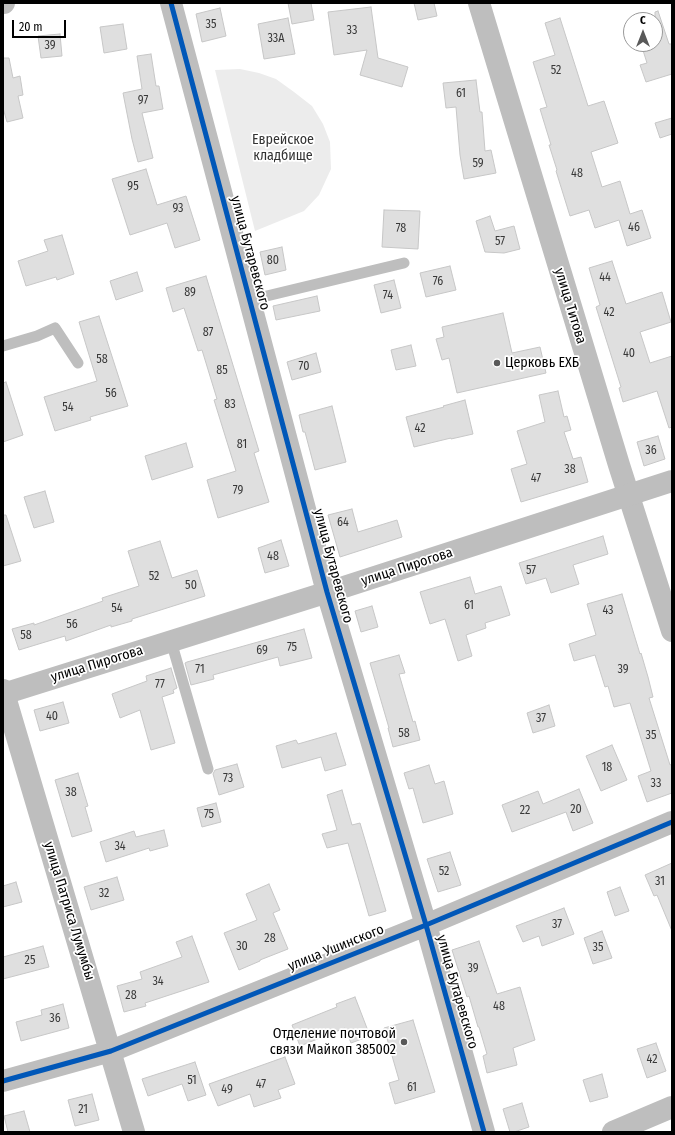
<!DOCTYPE html>
<html>
<head>
<meta charset="utf-8">
<style>
  body { margin:0 }
  #map { position:relative; width:675px; height:1135px; overflow:hidden; background:#fff; font-family:"Fira Sans Condensed",sans-serif }
  canvas { display:block }
  .frame { position:absolute; inset:0; border:4px solid #000; pointer-events:none }
  .north { position:absolute; left:623px; top:12px; width:40px; height:40px; box-sizing:border-box; background:#fff; border:1px solid #999; border-radius:50%; rotate:0deg; font-size:11px; font-weight:700; line-height:16px; text-align:center; color:#000 }
  .north::after { content:''; display:block; margin:auto; width:14px; height:18px; background:#595959; clip-path:polygon(50% 0,100% 100%,50% 72%,0 100%) }
  .scale { position:absolute; left:12px; top:20px; width:54px; height:18px; box-sizing:border-box; border:2px solid #000; border-top:0; padding-left:5px; font-size:12px; line-height:14px; white-space:nowrap; color:#000; -webkit-text-stroke:3px #fff; paint-order:stroke }
</style>
</head>
<body>
<div id="map">
<canvas width="675" height="1135"></canvas>
<div class="frame"></div>
<div class="north">С</div>
<div class="scale">20 m</div>
</div>
<script>
const ctx = document.querySelector('canvas').getContext('2d');
ctx.lineJoin = 'round';
function paint(path, color) { ctx.fillStyle = color; ctx.fill(path, 'evenodd'); }
const poly = rows => new Path2D(rows.map(r => 'M' + r).join(''));
function strokePath(path, color, width, dash) { ctx.strokeStyle = color; ctx.lineWidth = width; ctx.lineCap = dash ? 'butt' : 'round'; ctx.setLineDash(dash || []); ctx.stroke(path); }
function drawText(font, color, halo, rows, align = 'center') {
  ctx.font = font + ' "Fira Sans Condensed",sans-serif'; ctx.lineWidth = 3.5; ctx.setLineDash([]); ctx.textBaseline = 'middle'; ctx.strokeStyle = halo; ctx.fillStyle = color; for (const [text, x, y, turn = 0] of rows) {
    ctx.save(); ctx.translate(x, y); ctx.rotate((+turn || 0) * Math.PI / 180); ctx.textAlign = isNaN(turn) ? turn : align; if (halo) ctx.strokeText(text, 0, 0); ctx.fillText(text, 0, 0); ctx.restore();
  }
}
paint(poly([
  [240,69,259,73,276,79,294,92,312,106,323,124,330,142,331,169,319,195,304,211,255,231,215,70]
]), '#ececec');
const building = poly([
  [288,3,311,3,314,20,292,24,288,3],
  [414,3,434,3,437,16,418,20,414,3],
  [371,7,378,58,408,67,402,87,360,75,367,50,334,55,328,12,371,7],
  [220,8,226,36,202,42,196,14,220,8],
  [658,11,669,44,672,44,672,74,646,82,640,65,647,63,641,44,655,44,655,12,658,11],
  [288,18,295,54,264,59,258,24,288,18],
  [560,18,588,106,604,101,618,143,591,152,602,187,620,181,630,214,642,210,651,238,627,246,619,220,595,228,589,210,570,216,556,171,557,170,549,145,551,145,540,109,547,107,533,62,555,55,545,23,560,18],
  [123,24,127,49,104,53,100,27,123,24],
  [60,34,62,56,41,58,38,36,60,34],
  [151,54,156,86,159,86,163,109,142,113,153,158,138,162,132,139,123,93,142,89,137,56,151,54],
  [3,58,9,58,13,78,20,76,23,95,18,96,23,118,7,122,3,108,3,58],
  [476,80,480,112,482,112,485,151,491,150,496,173,464,179,460,155,456,107,446,108,443,83,476,80],
  [672,118,672,134,660,138,655,123,672,118],
  [146,169,157,205,186,196,200,240,175,248,167,223,130,235,112,179,146,169],
  [384,210,420,211,418,249,382,247,384,210],
  [490,216,495,231,514,226,520,249,504,253,485,252,476,221,490,216],
  [62,235,74,274,57,280,56,277,26,286,18,261,48,251,44,240,62,235],
  [282,247,286,270,265,275,260,252,282,247],
  [612,261,626,304,662,292,671,322,640,332,650,363,672,356,672,427,669,428,657,391,623,402,619,388,621,387,596,307,600,305,589,268,612,261],
  [450,266,456,290,426,297,420,273,450,266],
  [137,272,143,291,116,300,110,281,137,272],
  [206,276,259,451,254,453,269,502,218,518,207,480,236,471,214,400,217,399,202,350,198,351,184,308,173,312,166,288,206,276],
  [394,280,401,308,381,313,374,285,394,280],
  [317,296,320,311,276,320,273,306,317,296],
  [503,313,512,353,540,347,546,373,457,393,449,358,442,360,436,339,444,337,442,327,503,313],
  [99,316,128,406,90,417,91,420,55,431,44,397,97,381,79,322,99,316],
  [411,345,416,366,396,370,391,350,411,345],
  [316,353,321,372,292,380,287,362,316,353],
  [6,382,23,435,3,442,3,383,6,382],
  [558,391,564,417,567,416,571,430,564,432,573,459,581,457,588,482,521,502,511,469,527,464,517,431,545,422,539,395,558,391],
  [465,400,473,434,451,439,451,438,414,447,406,417,444,407,443,406,465,400],
  [332,406,346,462,315,470,305,432,303,432,299,415,332,406],
  [658,436,665,459,644,466,637,442,658,436],
  [186,443,193,467,152,480,145,456,186,443],
  [45,491,54,522,34,528,24,497,45,491],
  [352,509,358,532,397,520,402,537,340,557,328,515,352,509],
  [3,515,6,515,21,561,3,566,3,515],
  [603,536,608,554,573,565,579,584,551,593,546,578,526,584,519,563,603,536],
  [281,540,289,566,265,573,258,548,281,540],
  [160,541,172,578,197,570,205,596,132,619,132,621,111,627,111,625,66,641,65,636,19,650,12,629,34,623,34,625,103,601,102,598,139,586,128,551,160,541],
  [470,577,475,594,501,586,510,615,485,623,486,628,466,635,472,656,458,661,445,619,430,624,420,592,470,577],
  [622,594,633,631,640,654,641,653,648,677,653,697,649,698,670,765,672,764,672,793,647,802,638,776,651,771,630,703,614,707,608,686,605,687,595,655,574,661,569,644,596,635,587,604,622,594],
  [372,606,378,627,361,632,355,611,372,606],
  [304,629,312,658,280,666,278,657,213,675,214,679,191,685,185,663,187,662,304,629],
  [399,655,405,673,399,674,413,722,415,721,420,740,393,747,388,728,389,728,370,663,399,655],
  [171,668,177,688,173,690,174,693,162,697,175,743,151,750,140,710,120,718,112,694,147,681,146,676,171,668],
  [63,702,69,723,40,731,34,710,63,702],
  [549,705,555,726,533,733,527,713,549,705],
  [336,733,346,765,325,771,321,757,282,768,276,746,296,740,298,744,336,733],
  [612,745,627,780,601,791,586,756,612,745],
  [237,764,244,787,219,795,213,774,215,770,237,764],
  [429,765,435,784,444,781,453,814,423,823,413,788,409,789,404,773,429,765],
  [78,773,88,806,85,807,92,831,72,837,55,780,78,773],
  [579,789,593,823,573,831,566,812,512,832,502,805,538,791,543,804,579,789],
  [342,790,352,825,360,823,386,911,369,916,348,843,327,848,322,834,337,830,327,795,342,790],
  [216,803,221,822,202,827,197,808,216,803],
  [164,830,168,846,150,851,149,848,106,862,100,842,134,831,136,837,164,830],
  [450,852,461,885,438,892,427,859,450,852],
  [672,863,672,931,657,895,654,896,645,875,672,863],
  [117,877,124,900,91,910,84,887,117,877],
  [16,882,22,902,3,907,3,886,16,882],
  [269,884,280,910,273,913,288,949,260,960,260,961,239,970,224,933,257,920,246,894,269,884],
  [620,887,629,911,615,916,607,892,620,887],
  [564,908,574,934,542,946,539,936,523,942,516,926,564,908],
  [602,931,612,958,593,964,584,938,602,931],
  [192,936,209,982,145,1003,146,1006,124,1012,117,986,142,979,140,972,182,957,176,942,192,936],
  [479,941,497,994,520,987,535,1040,513,1048,517,1065,487,1073,483,1056,487,1054,479,1027,478,1027,469,996,467,997,452,950,479,941],
  [43,946,49,967,3,979,3,957,43,946],
  [355,997,370,1036,351,1043,345,1028,300,1046,292,1025,337,1007,336,1004,355,997],
  [63,1004,69,1028,21,1041,16,1022,42,1015,41,1010,63,1004],
  [413,1020,435,1092,395,1104,389,1083,399,1080,384,1028,413,1020],
  [656,1043,666,1071,647,1078,637,1049,656,1043],
  [285,1057,295,1084,278,1090,281,1098,254,1107,250,1094,218,1106,209,1084,285,1057],
  [195,1062,206,1095,188,1101,182,1084,148,1096,142,1079,195,1062],
  [602,1074,608,1097,590,1102,583,1080,602,1074],
  [92,1094,99,1120,75,1126,68,1100,92,1094],
  [522,1103,529,1127,514,1132,510,1132,503,1109,522,1103],
  [24,1111,30,1132,8,1132,4,1116,24,1111]
]);
paint(building, '#dfdfdf');
strokePath(building, '#c7c7c7', 1);
strokePath(poly([
  [250,300,404,263],
  [3,346,37,336,55,328,78,363],
  [171,641,208,769]
]), '#bebebe', 11);
strokePath(poly([
  [171,3,327,592,426,925,484,1132],
  [479,3,619,465,672,631],
  [3,690,134,1132],
  [3,1081,111,1051,426,925,672,822],
  [613,1132,672,1107]
]), '#bebebe', 22);
strokePath(poly([
  [3,3,4,3],
  [3,694,347,586,672,481]
]), '#bebebe', 22);
strokePath(poly([
  [171,3,327,592,426,925,484,1132],
  [3,1081,111,1051,426,925,672,822]
]), '#0057b8', 5);
for (const [x, y, r, color] of [
  [497,363,4,"#595959"],
  [404,1042,4,"#595959"]
]) { const dot = new Path2D(); dot.arc(x, y, r, 0, 2 * Math.PI); ctx.fillStyle = color; ctx.fill(dot); strokePath(dot, '#fff', 1.5); }
drawText('12px', '#383838', null, [
  ["35",211,25],
  ["33",352,31],
  ["33А",276,39],
  ["39",50,46],
  ["52",556,71],
  ["61",461,94],
  ["97",143,101],
  ["59",478,164],
  ["48",577,174],
  ["95",133,187],
  ["93",178,209],
  ["46",634,228],
  ["78",401,229],
  ["57",500,242],
  ["80",273,261],
  ["44",605,278],
  ["76",438,282],
  ["89",190,293],
  ["74",388,296],
  ["42",609,313],
  ["87",208,333],
  ["40",629,354],
  ["58",102,360],
  ["70",304,367],
  ["85",222,371],
  ["56",111,394],
  ["83",230,405],
  ["54",68,408],
  ["42",420,429],
  ["81",242,445],
  ["36",651,451],
  ["38",570,470],
  ["47",536,479],
  ["79",238,491],
  ["64",343,523],
  ["48",273,557],
  ["57",531,571],
  ["52",154,577],
  ["50",191,586],
  ["61",469,606],
  ["54",117,609],
  ["43",608,611],
  ["56",72,625],
  ["58",26,636],
  ["75",292,648],
  ["69",262,651],
  ["71",200,670],
  ["39",623,670],
  ["77",160,685],
  ["40",52,717],
  ["37",541,719],
  ["58",404,734],
  ["35",651,736],
  ["18",607,768],
  ["73",228,779],
  ["33",656,784],
  ["38",71,793],
  ["20",576,810],
  ["22",525,811],
  ["75",209,815],
  ["34",120,847],
  ["52",444,872],
  ["31",660,882],
  ["32",104,894],
  ["37",557,925],
  ["28",270,939],
  ["30",242,947],
  ["35",598,948],
  ["25",30,961],
  ["39",473,969],
  ["34",158,982],
  ["28",131,996],
  ["48",499,1007],
  ["36",55,1019],
  ["42",652,1060],
  ["51",192,1081],
  ["47",261,1085],
  ["61",412,1088],
  ["49",227,1090],
  ["21",83,1110]
]);
drawText('14px', '#333', '#fff', [
  ["Еврейское",283,140],
  ["кладбище",283,156]
]);
drawText('14px', '#000', '#fff', [
  ["улица Бутаревского",250,253,75],
  ["улица Титова",570,306,73],
  ["улица Бутаревского",333,566,75],
  ["улица Пирогова",407,567,-18],
  ["улица Пирогова",97,664,-17],
  ["улица Патриса Лумумбы",69,911,73],
  ["улица Ушинского",336,948,-22],
  ["улица Бутаревского",457,992,74]
]);
drawText('14px', '#000', '#fff', [
  ["Церковь ЕХБ",505,363],
  ["Отделение почтовой",396,1034,"right"],
  ["связи Майкоп 385002",396,1050,"right"]
], 'left');
</script>
</body>
</html>
